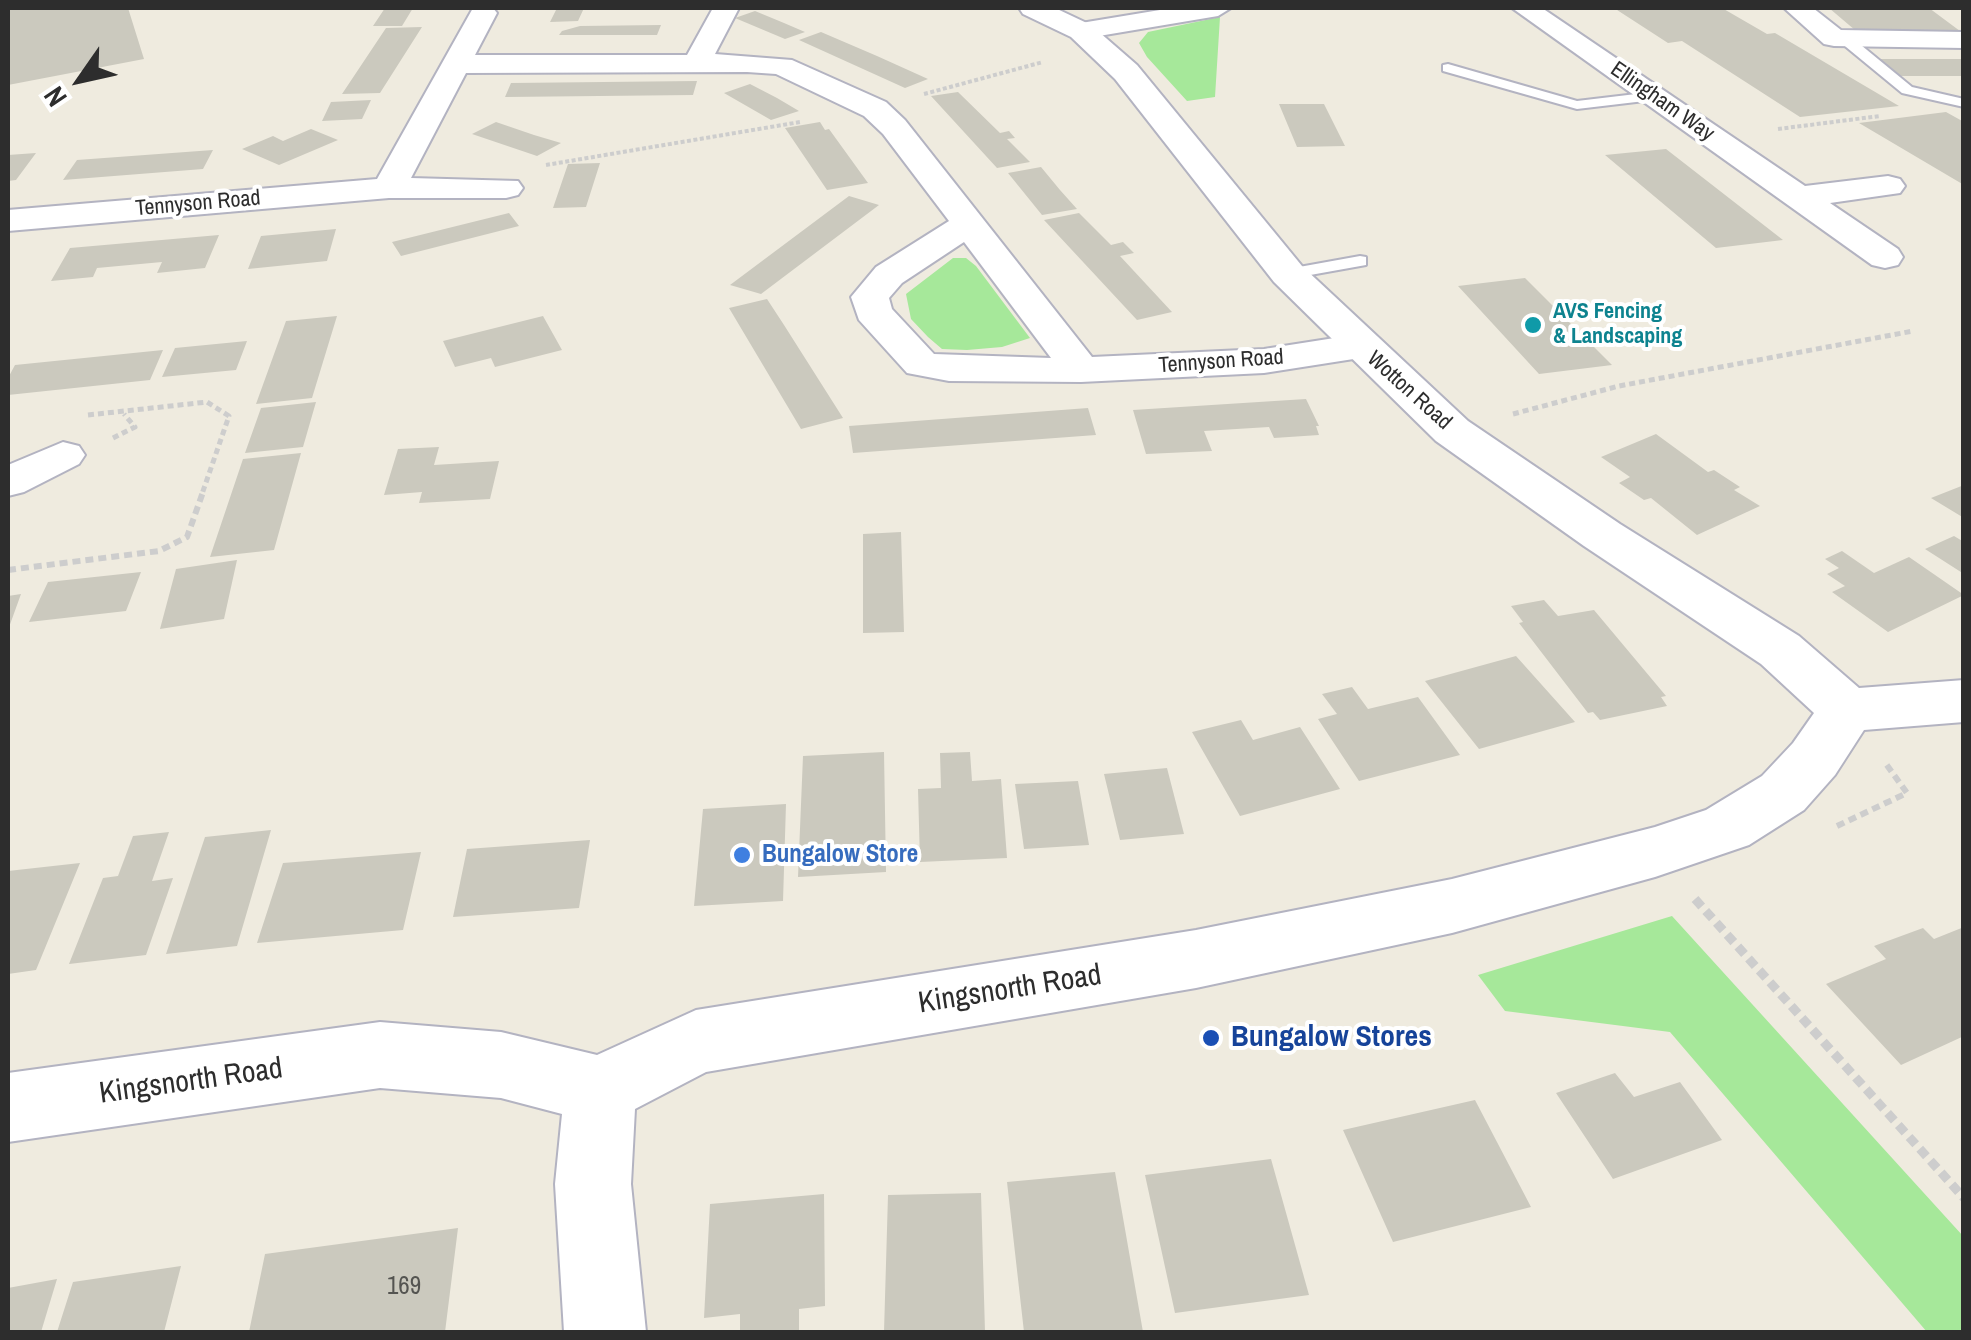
<!DOCTYPE html>
<html>
<head>
<meta charset="utf-8">
<style>
  body { margin:0 }
  #map { position:relative; width:1971px; height:1340px; overflow:hidden; background:#efebdf; font-family:"Archivo Narrow",sans-serif }
  canvas { display:block }
  .frame { position:absolute; inset:0; border:10px solid #2d2d2d; pointer-events:none }
  .north { position:absolute; left:30px; top:30px; width:100px; height:100px; -webkit-text-stroke:8px #fff; paint-order:stroke; rotate:236deg; font-size:28px; font-weight:700; line-height:40px; text-align:center; color:#2d2d2d }
  .north::after { content:''; display:block; margin:auto; width:35px; height:45px; background:#2d2d2d; clip-path:polygon(50% 0,100% 100%,50% 72%,0 100%) }
</style>
</head>
<body>
<div id="map">
<canvas width="1971" height="1340"></canvas>
<div class="frame"></div>
<div class="north">N</div>
</div>
<script>
const ctx = document.querySelector('canvas').getContext('2d');
ctx.lineJoin = 'round';
function paint(path, color) { ctx.fillStyle = color; ctx.fill(path, 'evenodd'); }
const poly = rows => new Path2D(rows.map(r => 'M' + r).join(''));
function strokePath(path, color, width, dash) { ctx.strokeStyle = color; ctx.lineWidth = width; ctx.lineCap = dash ? 'butt' : 'round'; ctx.setLineDash(dash || []); ctx.stroke(path); }
function drawText(font, color, halo, rows, align = 'center') {
  ctx.font = font + ' "Archivo Narrow",sans-serif'; ctx.lineWidth = 8; ctx.setLineDash([]); ctx.textBaseline = 'middle'; ctx.strokeStyle = halo; ctx.fillStyle = color; for (const [text, x, y, turn = 0] of rows) {
    ctx.save(); ctx.translate(x, y); ctx.rotate((+turn || 0) * Math.PI / 180); ctx.textAlign = isNaN(turn) ? turn : align; if (halo) ctx.strokeText(text, 0, 0); ctx.fillText(text, 0, 0); ctx.restore();
  }
}
paint(poly([
  [1220,17,1215,97,1187,101,1147,57,1139,43,1148,32],
  [953,258,966,258,976,266,1030,338,1002,347,967,350,942,349,928,337,911,319,906,294],
  [1672,916,1963,1236,1963,1332,1927,1332,1670,1032,1505,1011,1478,975]
]), '#a6e89a');
paint(poly([
  [8,8,128,8,144,59,8,85],
  [385,8,413,8,402,26,373,26],
  [557,8,584,8,578,21,550,22],
  [1614,8,1722,8,1767,34,1775,33,1899,106,1800,117,1682,41,1668,43],
  [1829,8,1929,8,1964,34,1862,36],
  [755,11,784,23,805,32,785,39,735,18],
  [661,25,657,35,559,35,562,31,580,26],
  [422,27,380,93,342,94,386,28],
  [821,32,877,56,928,79,905,88,799,40],
  [1872,59,1964,59,1964,76,1892,76],
  [697,81,693,95,505,97,511,83],
  [750,84,777,98,799,111,771,120,724,93],
  [958,92,1000,133,1009,131,1015,138,1007,139,1030,162,997,168,931,96],
  [371,100,362,119,322,121,331,102],
  [1279,104,1324,104,1345,146,1297,147],
  [1946,112,1964,122,1964,185,1859,123],
  [496,122,534,135,561,143,537,156,472,134],
  [820,122,825,130,829,129,868,183,827,190,785,128],
  [311,129,338,140,279,165,242,149,273,136,283,141],
  [1666,149,1783,240,1716,248,1605,155],
  [213,150,203,169,63,180,77,160],
  [36,153,16,180,8,181,8,155],
  [600,163,586,207,553,208,568,164],
  [1041,167,1060,190,1077,209,1042,215,1008,173],
  [849,196,879,205,761,294,730,285],
  [509,213,519,226,401,256,392,242],
  [1079,213,1111,245,1123,242,1134,253,1120,256,1172,312,1137,320,1044,220],
  [336,229,327,261,248,269,261,236],
  [219,235,205,268,157,273,162,262,97,268,93,277,51,281,70,248],
  [1525,278,1612,365,1539,374,1458,286],
  [767,299,784,325,843,418,801,429,729,308],
  [337,316,312,398,256,404,286,321],
  [543,316,562,350,495,367,491,358,455,367,443,341],
  [247,341,236,370,162,377,175,348],
  [163,350,150,380,8,395,8,378,15,365],
  [1306,399,1319,426,1316,426,1319,435,1274,438,1269,427,1204,431,1212,451,1146,454,1133,410],
  [316,402,303,447,245,453,261,408],
  [1088,408,1096,435,853,453,849,426],
  [1656,434,1708,472,1714,470,1740,487,1734,490,1760,506,1697,535,1651,498,1644,500,1619,483,1630,477,1601,457],
  [439,447,434,465,499,461,490,499,419,503,422,492,384,495,398,449],
  [301,453,274,550,210,557,243,459],
  [1964,485,1964,518,1931,498],
  [901,532,904,632,863,633,863,534],
  [1954,536,1964,542,1964,574,1925,549],
  [1842,551,1874,573,1909,557,1964,595,1888,632,1832,592,1845,586,1827,574,1839,568,1825,559],
  [237,560,224,619,160,629,176,569],
  [141,572,126,611,29,622,48,582],
  [21,594,8,630,8,596],
  [1544,600,1558,616,1594,610,1666,696,1661,697,1667,706,1600,720,1593,712,1588,713,1519,623,1523,622,1511,606],
  [1516,656,1575,722,1479,749,1425,681],
  [1352,687,1368,709,1418,697,1460,755,1359,781,1318,719,1337,714,1322,694],
  [1241,720,1253,740,1300,727,1340,789,1240,816,1192,732],
  [884,752,886,872,798,877,803,756],
  [970,752,972,781,1001,779,1007,858,920,862,918,789,941,788,940,753],
  [1167,768,1184,834,1120,840,1104,774],
  [1078,781,1089,845,1024,849,1015,784],
  [786,804,783,901,694,906,703,809],
  [271,830,237,946,166,954,205,837],
  [169,832,152,881,173,878,146,955,69,964,103,878,118,876,133,836],
  [590,840,579,908,453,917,467,849],
  [421,852,403,930,257,943,283,863],
  [80,863,36,970,8,974,8,871],
  [1964,927,1964,1036,1901,1065,1826,984,1886,959,1874,946,1923,928,1934,939],
  [1615,1073,1634,1097,1680,1082,1722,1140,1613,1179,1556,1093],
  [1475,1100,1531,1207,1393,1242,1343,1130],
  [1271,1159,1309,1295,1175,1313,1145,1175],
  [1115,1172,1143,1332,1024,1332,1007,1182],
  [981,1193,985,1332,884,1332,888,1195],
  [824,1194,825,1306,799,1309,799,1332,740,1332,740,1314,704,1318,710,1204],
  [458,1228,445,1332,249,1332,265,1254],
  [181,1266,164,1332,57,1332,73,1282],
  [57,1279,41,1332,8,1332,8,1288]
]), '#cbc9be');
const service = poly([
  [1840,36,1850,36,1912,87,1964,99,1964,107,1902,93,1840,42,1840,36],
  [1448,64,1577,101,1653,92,1660,96,1653,100,1577,109,1443,71,1443,65,1448,64],
  [1360,256,1366,257,1366,265,1288,279,1279,274,1288,269,1360,256]
]);
const minor = poly([
  [473,8,493,8,497,13,475,55,687,55,713,8,739,8,715,54,792,60,886,102,905,120,1092,357,1264,349,1360,334,1374,338,1380,346,1374,354,1360,358,1264,373,1081,382,949,381,907,373,859,320,851,297,876,267,949,221,883,134,864,116,776,74,747,72,466,73,411,178,518,181,523,188,518,195,506,198,389,198,8,231,8,210,377,179,473,8],
  [964,242,1051,358,934,354,892,309,889,298,902,283,964,242],
  [1172,8,1231,8,1218,16,1081,39,1067,31,1081,23,1172,8],
  [1512,8,1542,8,1805,186,1888,176,1900,179,1905,186,1900,193,1830,203,1898,249,1903,257,1898,265,1885,268,1872,265,1512,8],
  [1784,8,1813,8,1841,30,1964,32,1964,48,1834,46,1824,44,1784,8],
  [63,442,79,446,85,455,79,464,24,492,8,496,8,465,63,442]
]);
const tertiary = poly([
  [1019,8,1055,8,1091,25,1137,65,1302,266,1468,421,1620,524,1799,636,1859,688,1964,680,1964,722,1864,730,1835,775,1804,810,1749,845,1655,877,1452,933,1196,988,706,1072,635,1109,631,1184,646,1332,564,1332,555,1184,562,1114,501,1098,380,1088,8,1142,8,1073,380,1022,501,1032,597,1055,696,1010,1196,930,1452,879,1655,827,1706,810,1762,776,1793,743,1814,713,1761,664,1584,546,1436,441,1274,282,1115,79,1071,37,1023,14,1019,8]
]);
strokePath(service, '#b3b3c1', 4);
strokePath(minor, '#b3b3c1', 4);
strokePath(tertiary, '#b3b3c1', 4);
strokePath(poly([
  [924,94,1043,62],
  [1778,129,1880,116],
  [546,165,800,122]
]), '#cdcdcd', 4, [4, 2.5]);
strokePath(poly([
  [1513,414,1619,386,1913,331],
  [88,415,207,402,229,416,202,494],
  [113,438,135,427,124,414]
]), '#cdcdcd', 5, [6, 4]);
strokePath(poly([
  [8,570,159,551,187,537,203,492],
  [1837,826,1907,793,1884,761]
]), '#cdcdcd', 6, [8, 5]);
strokePath(poly([
  [1695,899,1964,1198]
]), '#cdcdcd', 9, [10, 6]);
paint(service, '#fff');
paint(minor, '#fff');
paint(tertiary, '#fff');
for (const [x, y, r, color] of [
  [1533,325,10,"#0f9aa8"],
  [742,855,10,"#3f7fe0"],
  [1211,1038,10,"#1a4fb4"]
]) { const dot = new Path2D(); dot.arc(x, y, r, 0, 2 * Math.PI); ctx.fillStyle = color; ctx.fill(dot); strokePath(dot, '#fff', 4); }
drawText('22px', '#2d2d2d', '#fff', [
  ["Ellingham Way",1662,102,35],
  ["Tennyson Road",198,204,-5],
  ["Tennyson Road",1221,362,-4],
  ["Wotton Road",1409,391,42]
]);
drawText('bold 22px', '#0d838f', '#fff', [
  ["AVS Fencing",1553,312],
  ["& Landscaping",1553,337]
], 'left');
drawText('bold 25px', '#366cbe', '#fff', [
  ["Bungalow Store",762,855]
], 'left');
drawText('25px', '#545451', null, [
  ["169",404,1287]
]);
drawText('30px', '#2d2d2d', '#fff', [
  ["Kingsnorth Road",1010,990,-9],
  ["Kingsnorth Road",191,1082,-8]
]);
drawText('bold 30px', '#164399', '#fff', [
  ["Bungalow Stores",1231,1038]
], 'left');
</script>
</body>
</html>
